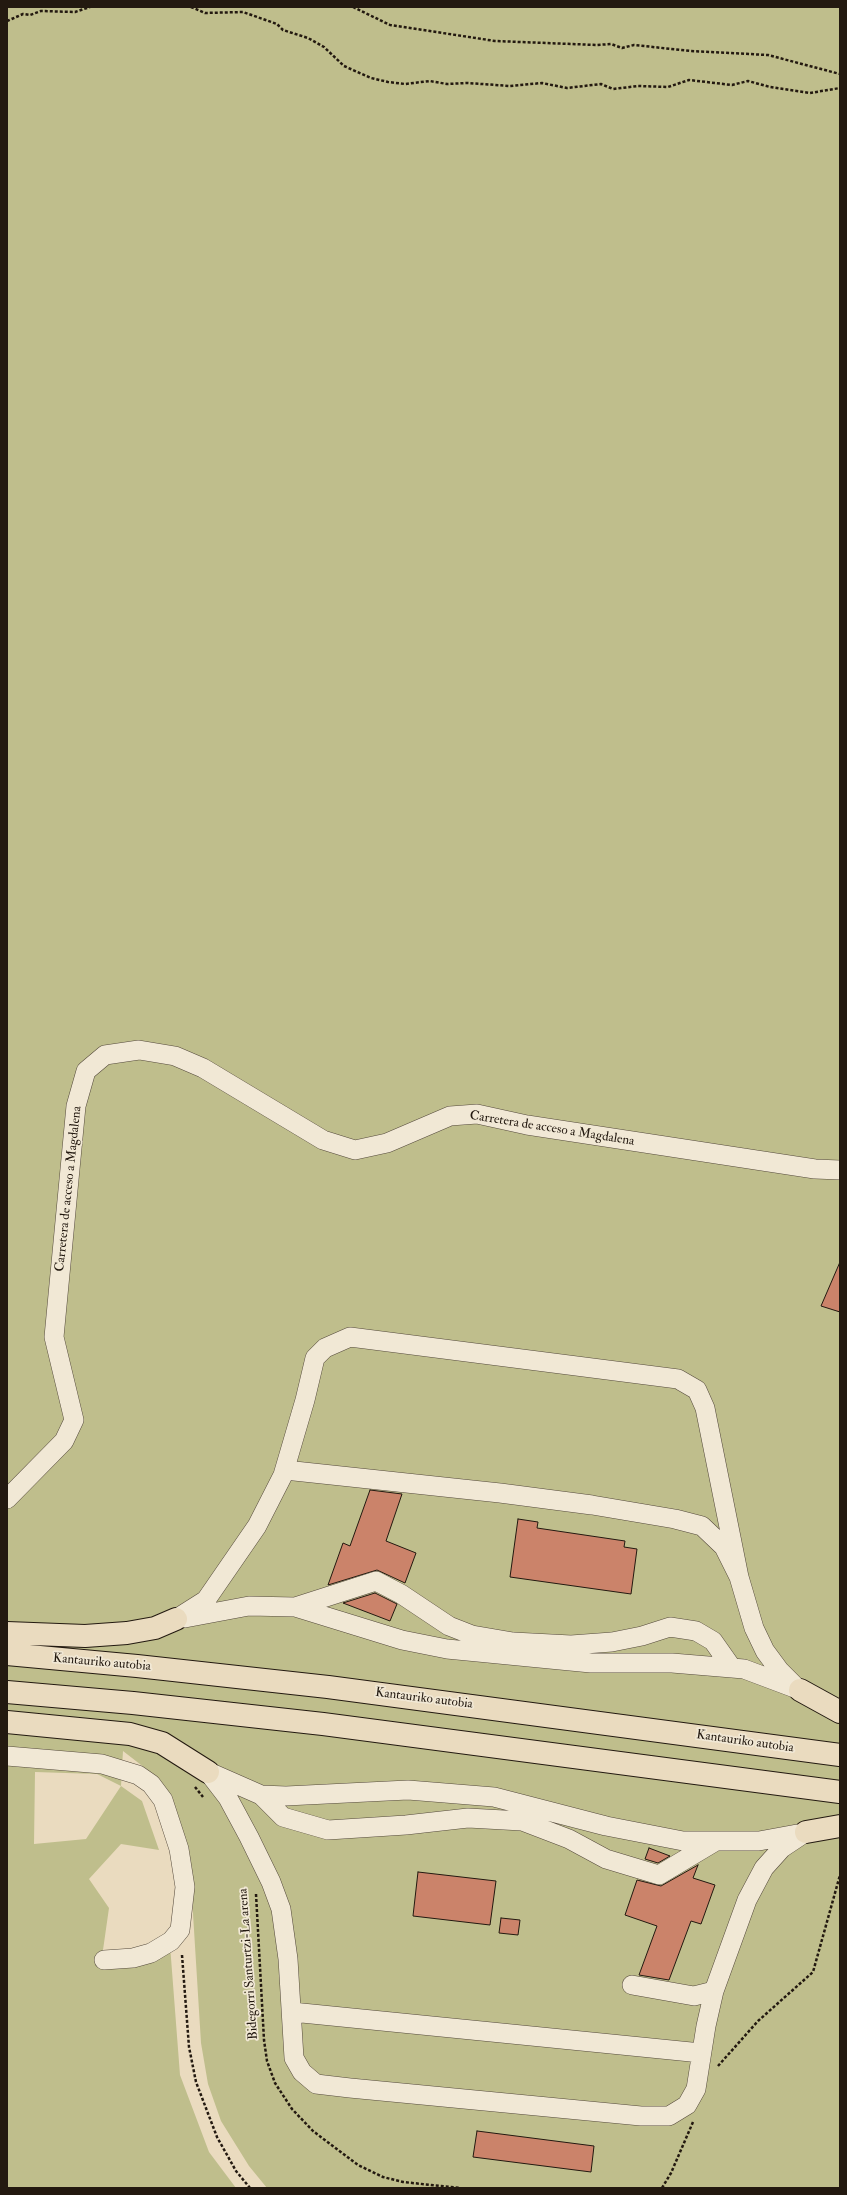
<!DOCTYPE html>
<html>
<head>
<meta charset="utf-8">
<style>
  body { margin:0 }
  #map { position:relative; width:847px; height:2195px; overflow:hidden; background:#eadbbf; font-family:"IM FELL Double Pica",serif }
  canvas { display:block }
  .frame { position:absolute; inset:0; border:8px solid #231910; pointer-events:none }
</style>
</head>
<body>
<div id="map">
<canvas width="847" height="2195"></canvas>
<div class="frame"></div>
</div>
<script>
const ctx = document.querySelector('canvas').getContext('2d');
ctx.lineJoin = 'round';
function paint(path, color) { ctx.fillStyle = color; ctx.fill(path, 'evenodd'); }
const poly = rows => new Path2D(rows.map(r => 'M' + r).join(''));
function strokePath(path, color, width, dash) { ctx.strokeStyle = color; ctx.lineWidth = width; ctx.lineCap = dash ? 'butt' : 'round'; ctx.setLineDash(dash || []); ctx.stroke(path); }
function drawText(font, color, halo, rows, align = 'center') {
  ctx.font = font + ' "IM FELL Double Pica",serif'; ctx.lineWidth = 3.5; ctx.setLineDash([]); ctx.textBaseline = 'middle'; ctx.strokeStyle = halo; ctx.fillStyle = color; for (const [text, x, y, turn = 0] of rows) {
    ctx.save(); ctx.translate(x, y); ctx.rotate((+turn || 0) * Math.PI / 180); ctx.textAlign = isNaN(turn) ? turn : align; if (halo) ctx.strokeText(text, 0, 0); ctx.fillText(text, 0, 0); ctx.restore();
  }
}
paint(poly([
  [7,7,840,7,840,2188,267,2188,249,2166,221,2121,208,2084,201,2043,189,1849,167,1797,154,1775,123,1751,121,1786,142,1801,159,1850,121,1844,89,1879,109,1908,103,1950,106,1969,170,1945,180,2075,209,2152,236,2188,7,2188],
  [35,1772,97,1774,121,1786,86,1839,34,1844]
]), '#bfbe8c');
const building = poly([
  [840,1262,840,1312,821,1306,840,1262],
  [370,1490,402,1494,386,1541,416,1553,405,1583,377,1570,328,1585,343,1543,350,1546,370,1490],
  [518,1519,538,1522,537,1528,625,1541,624,1547,637,1549,631,1594,510,1577,518,1519],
  [375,1593,397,1604,390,1621,343,1603,375,1593],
  [649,1848,670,1856,658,1863,645,1859,649,1848],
  [698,1865,693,1878,715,1885,701,1924,691,1921,669,1980,639,1975,657,1926,625,1915,637,1880,661,1886,698,1865],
  [418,1872,496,1881,490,1925,413,1916,418,1872],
  [501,1918,520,1920,518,1935,499,1933,501,1918],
  [477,2131,594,2146,591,2172,473,2157,477,2131]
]);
paint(building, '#cb836a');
strokePath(building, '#231910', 1);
const minor = poly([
  [7,1499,64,1441,74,1420,54,1337,76,1106,86,1071,105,1055,139,1050,175,1056,203,1068,323,1140,355,1150,387,1143,450,1116,477,1114,527,1125,815,1169,840,1170],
  [739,1577,754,1628,765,1651,779,1670,796,1687],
  [295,1607,376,1581,401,1594,449,1626,472,1635,513,1642,571,1645,612,1642,642,1636,670,1627,696,1631,713,1641,732,1668],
  [185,1618,249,1606,295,1607,402,1640,447,1649,591,1663,672,1663,744,1669,800,1690],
  [176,1619,206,1600,257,1526,283,1475,305,1400,315,1358,325,1348,350,1337,678,1379,697,1390,705,1408,739,1577,724,1547,702,1526,675,1519,592,1505,500,1493,285,1470],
  [7,1756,102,1764,138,1775,151,1784,163,1800,179,1849,185,1887,180,1930,171,1941,151,1953,133,1958,104,1960],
  [208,1772,228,1798,249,1837,271,1882,281,1909,288,1959,294,2058,302,2072,316,2084,350,2088,641,2116,669,2116,687,2105,696,2089,706,2026,714,1991,747,1900,764,1868,782,1848,806,1832],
  [211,1773,261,1795,286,1796,408,1790,494,1797,606,1826,683,1841,759,1841,797,1834],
  [261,1795,283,1817,328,1830,406,1825,468,1818,522,1821,569,1839,606,1859,659,1875,716,1841],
  [632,1985,694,1996,714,1991],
  [292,2012,701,2053]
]);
const highway = poly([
  [7,1633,85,1636,127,1633,155,1628,176,1619],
  [7,1654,137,1666,328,1687,840,1755],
  [800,1690,840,1712],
  [7,1692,133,1703,323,1724,840,1792],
  [7,1722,130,1734,162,1743,208,1772],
  [806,1832,840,1826]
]);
strokePath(minor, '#554a3c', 20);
strokePath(highway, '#231910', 24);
strokePath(poly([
  [191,7,205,13,243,12,277,24,283,30,308,38,324,47,344,66,371,78,388,82,405,84,430,81,447,84,468,83,510,86,542,83,567,88,601,84,613,89,638,86,668,87,689,80,732,85,748,81,770,87,810,93,840,88],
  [353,7,390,25,495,41,597,45,611,44,622,48,634,45,691,51,768,55,840,74],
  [7,21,23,14,30,15,41,11,75,12,90,7],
  [195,1787,203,1797],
  [256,1894,264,2040,267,2061,275,2083,292,2109,313,2131,358,2165,383,2177,403,2182,460,2188],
  [182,1955,189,2047,196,2082,217,2137,236,2171,250,2188],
  [718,2066,758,2021,813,1972,840,1875],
  [662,2188,671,2173,693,2122]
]), '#231910', 2.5, [3, 2]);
strokePath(minor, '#f1e8d5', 19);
strokePath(highway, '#eadbbf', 22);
drawText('13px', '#231910', '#f1e8d5', [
  ["Carretera de acceso a Magdalena",552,1129,9],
  ["Carretera de acceso a Magdalena",69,1189,-84],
  ["Kantauriko autobia",102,1663,5],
  ["Kantauriko autobia",424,1699,7],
  ["Kantauriko autobia",745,1742,8],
  ["Bidegorri Santurtzi-La arena",249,1964,-94]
]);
</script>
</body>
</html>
